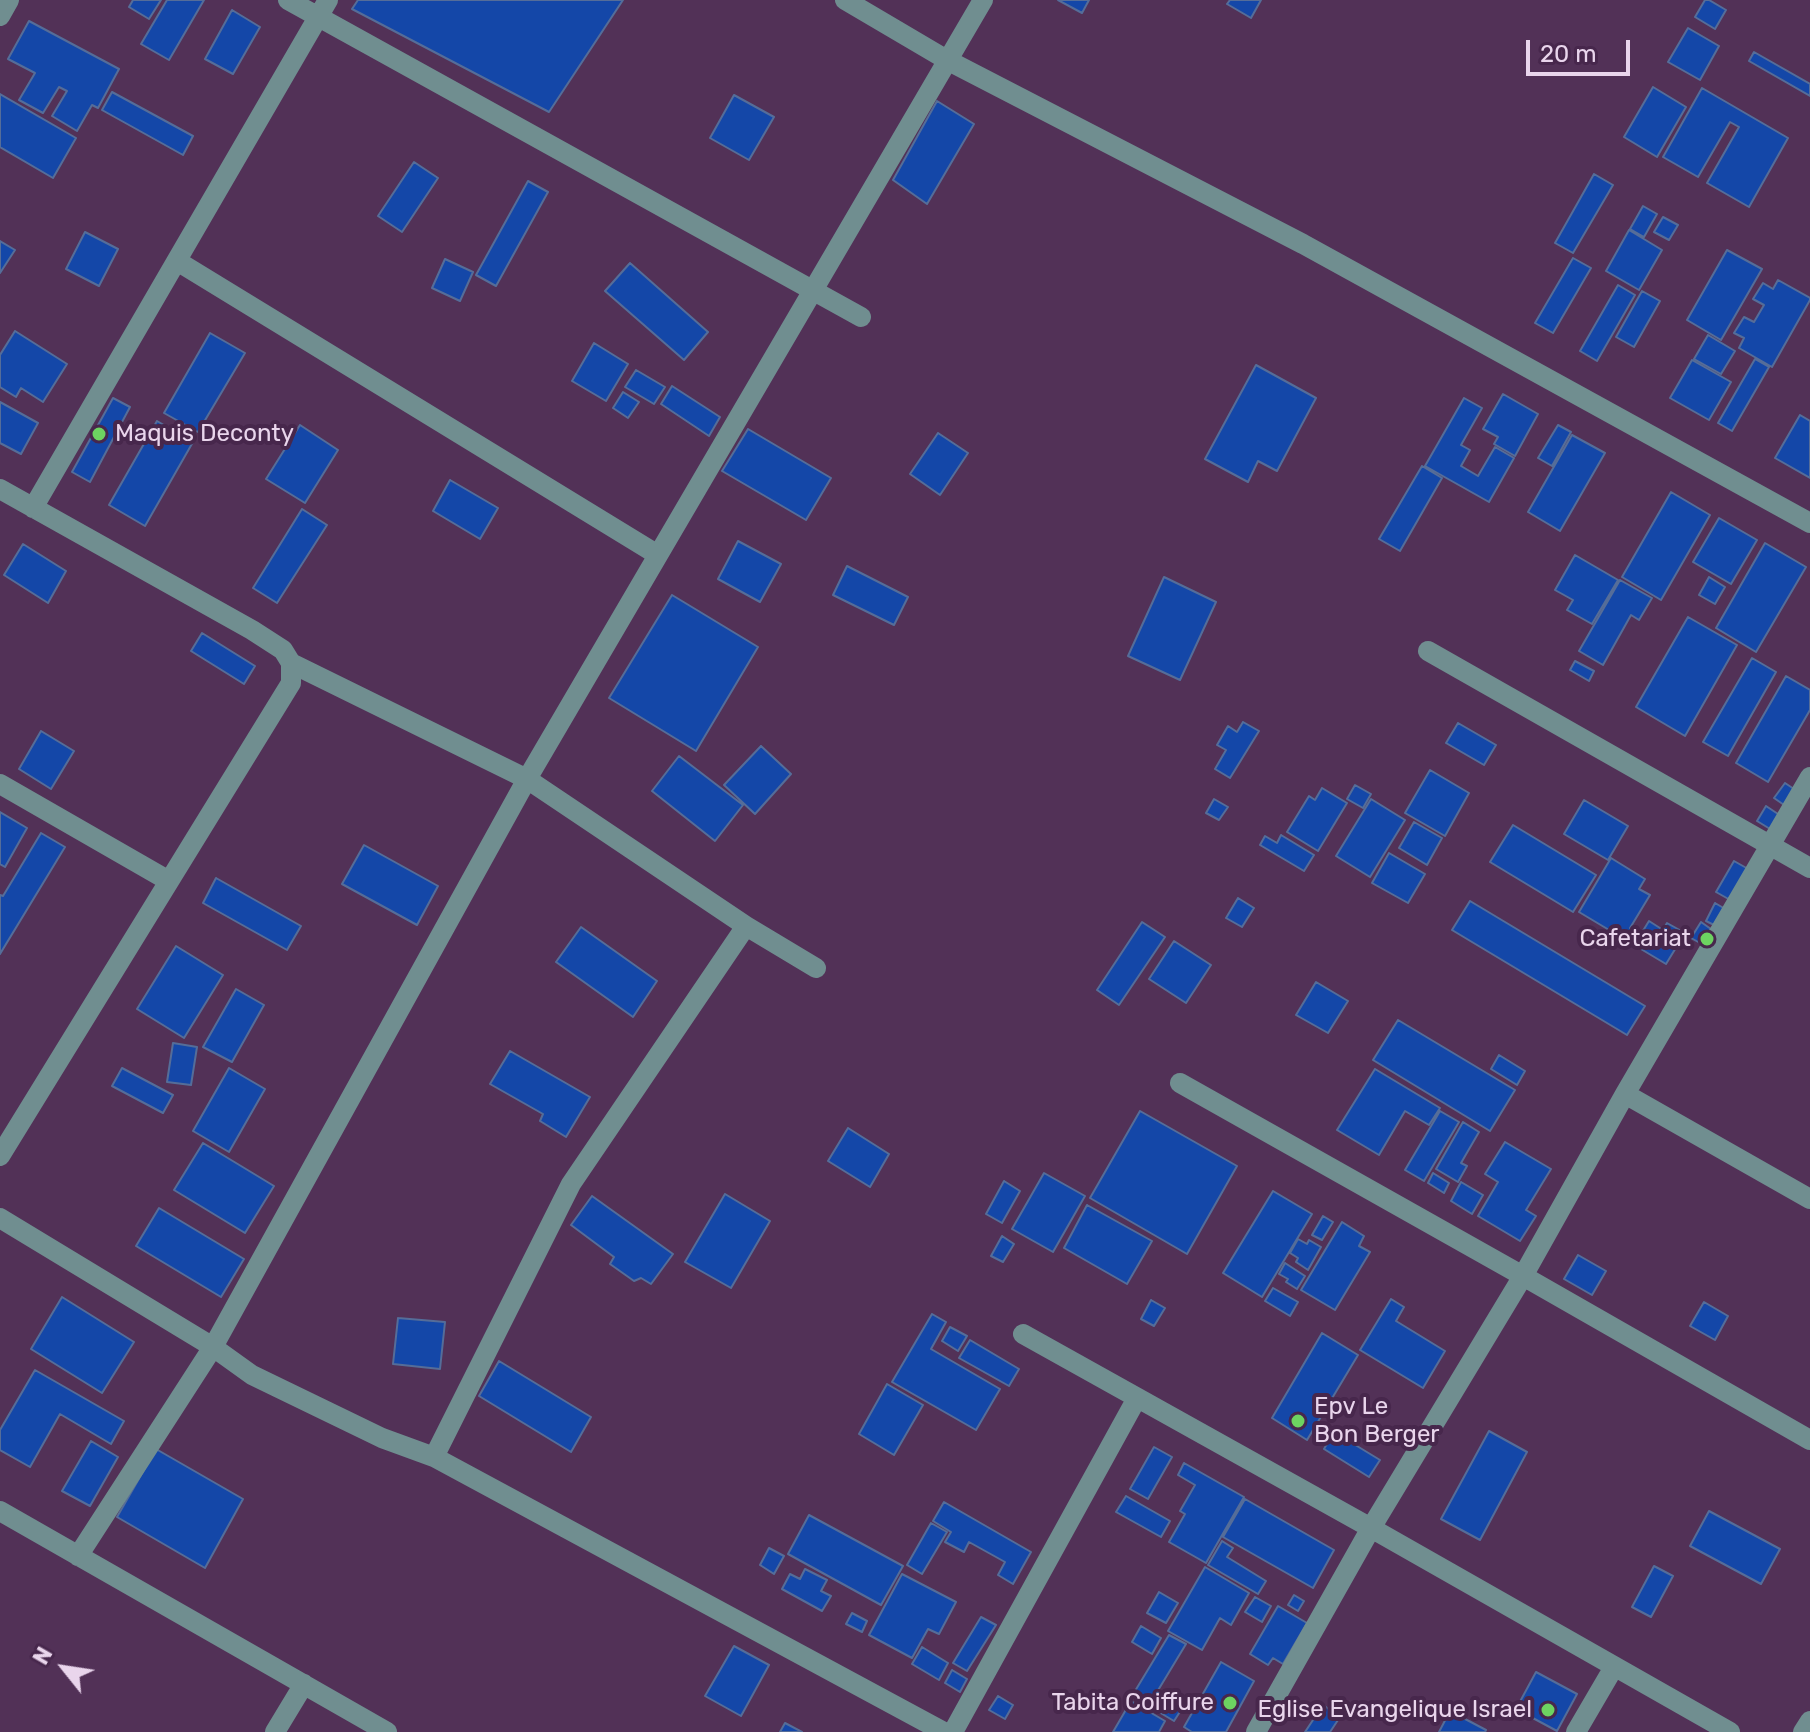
<!DOCTYPE html>
<style>
body{margin:0}
#map{position:relative;width:1810px;height:1732px;overflow:hidden;background:#523157;font-family:Rubik,sans-serif}
canvas{display:block}
.north{position:absolute;left:24px;top:1628px;width:80px;height:80px;-webkit-text-stroke:6px #47274c;paint-order:stroke;rotate:300deg;font-size:22px;font-weight:700;line-height:32px;text-align:center;color:#e9d5ec}
.north::after{content:'';display:block;margin:auto;width:28px;height:36px;background:#e9d5ec;clip-path:polygon(50% 0,100% 100%,50% 72%,0 100%)}
.scale{position:absolute;left:1526px;top:40px;width:104px;height:36px;box-sizing:border-box;border:4px solid #e9d5ec;border-top:0;padding-left:10px;font-size:24px;line-height:28px;white-space:nowrap;color:#e9d5ec;-webkit-text-stroke:6px #47274c;paint-order:stroke}
</style>
<div id="map">
<canvas width="1810" height="1732"></canvas>
<div class="north">N</div>
<div class="scale">20 m</div>
</div>
<script>
const c = document.querySelector('canvas').getContext('2d');
c.lineJoin = 'round';
function fillPath(path, color) {
  c.fillStyle = color;
  c.fill(path, 'evenodd');
}
function shape(rows) {
  const path = new Path2D();
  for (const r of rows) {
    path.moveTo(r[0], r[1]);
    for (let i = 2; i < r.length; i += 2) path.lineTo(r[i], r[i + 1]);
  }
  return path;
}
function stroke(path, color, width, dash) {
  c.strokeStyle = color;
  c.lineWidth = width;
  c.lineCap = dash ? 'butt' : 'round';
  c.setLineDash(dash || []);
  c.stroke(path);
}
function label(font, color, halo, rows, align = 'center') {
  c.font = font + ' Rubik,sans-serif';
  c.lineWidth = 8;
  c.setLineDash([]);
  c.textBaseline = 'middle';
  c.strokeStyle = halo;
  c.fillStyle = color;
  for (const [text, x, y, turn = 0] of rows) {
    c.save();
    c.translate(x, y);
    c.rotate((+turn || 0) * Math.PI / 180);
    c.textAlign = isNaN(turn) ? turn : align;
    if (halo) c.strokeText(text, 0, 0);
    c.fillText(text, 0, 0);
    c.restore();
  }
}
const building = shape([
 [133,0,161,0,149,19,129,7,133,0],
 [167,0,204,0,169,60,141,44,167,0],
 [358,0,623,0,549,112,352,9,358,0],
 [1058,0,1089,0,1082,13,1058,0],
 [1230,0,1261,0,1251,18,1227,4,1230,0],
 [1705,0,1709,0,1726,10,1715,29,1695,17,1705,0],
 [232,10,260,27,233,74,205,59,232,10],
 [29,21,119,69,98,108,92,105,77,131,52,116,67,91,59,87,43,113,19,100,35,73,8,59,29,21],
 [1688,28,1719,46,1700,80,1668,62,1688,28],
 [1754,52,1810,84,1810,96,1749,61,1754,52],
 [1653,87,1686,107,1657,157,1624,137,1653,87],
 [1702,88,1788,138,1749,207,1707,183,1739,127,1730,122,1698,177,1663,157,1702,88],
 [112,92,193,136,183,155,102,110,112,92],
 [0,94,76,138,53,178,0,147,0,94],
 [734,95,774,117,749,160,710,138,734,95],
 [937,101,974,124,927,204,893,180,937,101],
 [414,162,438,178,402,232,378,216,414,162],
 [1594,174,1613,185,1573,253,1555,243,1594,174],
 [528,181,548,192,496,286,476,275,528,181],
 [1643,206,1657,214,1644,237,1630,229,1643,206],
 [1663,217,1678,225,1669,240,1654,232,1663,217],
 [1629,230,1662,250,1639,290,1606,271,1629,230],
 [85,232,118,249,99,286,66,269,85,232],
 [0,241,15,250,0,273,0,241],
 [1727,250,1762,269,1721,340,1687,320,1727,250],
 [1573,258,1591,268,1553,333,1535,323,1573,258],
 [445,259,473,272,460,301,432,288,445,259],
 [630,263,708,332,684,360,605,291,630,263],
 [1778,280,1810,298,1810,300,1772,367,1739,348,1744,338,1734,333,1744,317,1754,322,1764,305,1753,299,1763,283,1773,289,1778,280],
 [1618,285,1635,295,1597,361,1580,351,1618,285],
 [1642,291,1660,301,1634,347,1616,337,1642,291],
 [15,331,67,364,43,402,21,388,16,397,0,387,0,355,15,331],
 [210,333,245,353,198,432,164,413,210,333],
 [1708,335,1735,351,1721,374,1694,359,1708,335],
 [594,343,628,364,606,401,572,381,594,343],
 [1755,359,1769,367,1732,431,1718,423,1755,359],
 [1692,360,1731,382,1709,420,1670,398,1692,360],
 [1256,365,1316,398,1277,471,1258,461,1248,482,1205,459,1256,365],
 [636,370,665,387,654,404,625,387,636,370],
 [672,386,720,417,709,436,661,404,672,386],
 [623,392,639,402,628,418,613,408,623,392],
 [1503,394,1538,414,1515,456,1494,444,1498,437,1483,429,1503,394],
 [113,398,130,407,90,482,72,472,113,398],
 [1464,398,1482,408,1461,445,1470,450,1461,466,1478,476,1495,447,1514,458,1489,502,1425,466,1464,398],
 [0,402,38,423,21,454,0,443,0,402],
 [1800,415,1810,421,1810,478,1775,458,1800,415],
 [157,421,193,442,145,526,109,505,157,421],
 [300,425,338,450,305,503,266,479,300,425],
 [1558,425,1571,432,1552,466,1538,458,1558,425],
 [748,429,831,478,806,520,722,471,748,429],
 [938,433,968,453,940,495,910,474,938,433],
 [1572,435,1605,453,1560,531,1528,512,1572,435],
 [1422,466,1442,478,1400,551,1379,539,1422,466],
 [450,480,498,508,480,539,433,511,450,480],
 [1671,492,1710,515,1661,600,1622,577,1671,492],
 [302,509,327,525,277,603,253,588,302,509],
 [1719,518,1757,540,1731,584,1693,562,1719,518],
 [738,541,781,564,760,602,718,579,738,541],
 [1765,543,1806,567,1756,652,1716,628,1765,543],
 [23,544,66,571,48,603,4,575,23,544],
 [1575,555,1618,580,1592,624,1567,610,1573,600,1555,590,1575,555],
 [847,566,908,597,894,625,833,595,847,566],
 [1164,577,1216,602,1180,680,1128,656,1164,577],
 [1709,577,1725,587,1715,604,1699,595,1709,577],
 [1620,580,1652,598,1639,620,1631,615,1603,665,1579,651,1620,580],
 [672,595,758,647,696,751,609,698,672,595],
 [1688,617,1737,645,1685,736,1636,707,1688,617],
 [202,633,255,666,244,684,191,651,202,633],
 [1752,658,1776,672,1728,756,1703,742,1752,658],
 [1575,661,1594,671,1589,681,1570,670,1575,661],
 [1786,676,1810,690,1810,710,1768,782,1736,763,1786,676],
 [1243,722,1259,731,1230,778,1215,769,1226,750,1217,745,1228,726,1237,732,1243,722],
 [1458,723,1496,745,1484,765,1446,743,1458,723],
 [41,731,74,751,51,789,19,769,41,731],
 [761,746,791,774,755,814,724,785,761,746],
 [679,756,743,805,715,841,652,791,679,756],
 [1430,770,1469,793,1445,836,1405,813,1430,770],
 [1785,783,1797,791,1787,807,1774,798,1785,783],
 [1355,785,1371,794,1363,808,1347,799,1355,785],
 [1322,788,1347,803,1318,851,1287,832,1309,796,1315,800,1322,788],
 [1214,799,1228,807,1219,820,1206,813,1214,799],
 [1371,799,1405,820,1370,877,1336,856,1371,799],
 [1584,800,1628,826,1608,860,1564,834,1584,800],
 [1766,806,1784,818,1775,832,1757,821,1766,806],
 [0,812,27,828,5,867,0,864,0,812],
 [1414,822,1442,838,1427,865,1399,848,1414,822],
 [1513,825,1596,875,1573,912,1490,862,1513,825],
 [41,833,65,847,0,954,0,895,3,896,41,833],
 [1281,835,1314,855,1304,871,1260,845,1265,836,1277,843,1281,835],
 [364,845,438,886,417,925,342,884,364,845],
 [1389,853,1425,874,1408,903,1372,883,1389,853],
 [1611,858,1645,879,1639,889,1650,895,1630,928,1641,934,1649,921,1663,930,1667,923,1685,933,1666,964,1579,912,1611,858],
 [1734,861,1750,870,1732,901,1716,892,1734,861],
 [216,878,301,926,287,950,203,903,216,878],
 [1238,898,1254,908,1242,927,1226,918,1238,898],
 [1470,901,1645,1006,1627,1035,1452,930,1470,901],
 [1715,903,1727,910,1718,927,1706,921,1715,903],
 [1142,922,1165,937,1119,1005,1097,990,1142,922],
 [1701,922,1718,934,1709,948,1691,938,1701,922],
 [581,927,657,981,633,1017,556,962,581,927],
 [1174,941,1211,965,1186,1003,1149,979,1174,941],
 [176,946,223,975,184,1038,137,1009,176,946],
 [1316,982,1348,1001,1328,1033,1296,1015,1316,982],
 [236,989,264,1005,232,1062,203,1047,236,989],
 [1398,1020,1515,1090,1490,1131,1373,1060,1398,1020],
 [173,1043,197,1047,191,1085,167,1082,173,1043],
 [510,1051,590,1097,566,1137,540,1121,543,1114,490,1084,510,1051],
 [1499,1055,1525,1071,1517,1085,1491,1069,1499,1055],
 [122,1068,173,1095,163,1113,112,1086,122,1068],
 [229,1068,265,1089,229,1152,193,1131,229,1068],
 [1375,1069,1440,1108,1429,1125,1405,1111,1379,1155,1337,1130,1375,1069],
 [1140,1111,1237,1166,1187,1254,1090,1198,1140,1111],
 [1440,1111,1459,1122,1424,1181,1405,1170,1440,1111],
 [1463,1122,1479,1132,1461,1163,1467,1166,1458,1182,1436,1169,1463,1122],
 [848,1128,889,1154,870,1187,828,1161,848,1128],
 [1505,1142,1551,1169,1526,1210,1536,1216,1520,1241,1478,1216,1498,1182,1485,1174,1505,1142],
 [203,1143,274,1186,245,1233,174,1190,203,1143],
 [1044,1173,1085,1196,1053,1252,1012,1229,1044,1173],
 [1433,1173,1449,1183,1444,1193,1428,1183,1433,1173],
 [1004,1181,1020,1191,1002,1223,986,1214,1004,1181],
 [1461,1182,1483,1195,1472,1214,1451,1201,1461,1182],
 [1273,1191,1312,1214,1262,1297,1223,1273,1273,1191],
 [725,1194,770,1221,731,1288,685,1262,725,1194],
 [592,1196,673,1254,651,1284,641,1278,634,1281,610,1264,614,1257,571,1225,592,1196],
 [1087,1205,1152,1241,1127,1284,1064,1248,1087,1205],
 [159,1208,244,1259,221,1297,136,1246,159,1208],
 [1323,1216,1333,1222,1322,1240,1312,1235,1323,1216],
 [1342,1222,1364,1236,1359,1246,1370,1252,1335,1310,1301,1290,1342,1222],
 [1002,1236,1014,1244,1003,1262,991,1256,1002,1236],
 [1298,1239,1307,1244,1309,1240,1321,1247,1308,1270,1296,1262,1298,1258,1290,1253,1298,1239],
 [1578,1255,1606,1271,1592,1295,1564,1279,1578,1255],
 [1285,1263,1305,1276,1297,1289,1286,1282,1288,1279,1279,1274,1285,1263],
 [1273,1288,1298,1302,1290,1316,1265,1301,1273,1288],
 [62,1297,134,1342,102,1393,31,1349,62,1297],
 [1391,1299,1404,1307,1396,1321,1445,1351,1423,1388,1360,1350,1391,1299],
 [1151,1300,1165,1308,1154,1326,1141,1319,1151,1300],
 [1704,1302,1728,1316,1715,1340,1690,1326,1704,1302],
 [932,1314,946,1322,931,1349,1000,1389,976,1430,892,1382,932,1314],
 [398,1318,445,1322,440,1369,393,1364,398,1318],
 [950,1327,967,1336,958,1351,942,1341,950,1327],
 [1322,1333,1358,1355,1307,1440,1272,1418,1322,1333],
 [970,1340,1019,1369,1009,1386,959,1358,970,1340],
 [499,1361,591,1417,571,1452,479,1396,499,1361],
 [35,1370,124,1421,111,1444,60,1414,30,1467,0,1450,0,1430,35,1370],
 [887,1384,923,1405,894,1455,859,1434,887,1384],
 [1489,1431,1527,1452,1480,1540,1441,1519,1489,1431],
 [1334,1432,1380,1460,1369,1477,1324,1449,1334,1432],
 [91,1441,118,1457,90,1506,62,1491,91,1441],
 [1154,1447,1172,1457,1148,1499,1130,1489,1154,1447],
 [156,1449,243,1499,205,1568,117,1517,156,1449],
 [1184,1463,1244,1497,1206,1563,1169,1542,1185,1514,1180,1511,1195,1485,1178,1475,1184,1463],
 [1126,1496,1170,1521,1161,1537,1116,1512,1126,1496],
 [1245,1499,1334,1550,1313,1588,1223,1537,1245,1499],
 [944,1502,1031,1552,1013,1584,998,1575,1005,1562,969,1542,964,1552,945,1542,951,1532,933,1521,944,1502],
 [1709,1511,1780,1549,1761,1584,1690,1546,1709,1511],
 [809,1515,903,1566,881,1605,788,1554,809,1515],
 [931,1523,947,1532,922,1574,907,1565,931,1523],
 [1222,1541,1233,1548,1227,1557,1266,1581,1258,1594,1208,1565,1222,1541],
 [769,1548,784,1556,774,1574,760,1565,769,1548],
 [1654,1566,1673,1576,1651,1617,1632,1607,1654,1566],
 [1205,1567,1249,1593,1231,1625,1220,1618,1202,1650,1168,1631,1205,1567],
 [805,1569,827,1580,821,1591,831,1596,822,1611,782,1589,790,1574,800,1579,805,1569],
 [902,1574,956,1602,939,1634,928,1629,912,1658,869,1635,902,1574],
 [1159,1592,1178,1603,1166,1623,1147,1613,1159,1592],
 [1294,1595,1304,1601,1298,1611,1288,1605,1294,1595],
 [1255,1597,1271,1606,1262,1622,1245,1612,1255,1597],
 [1278,1606,1307,1623,1283,1664,1273,1658,1268,1665,1250,1654,1278,1606],
 [852,1613,867,1621,862,1632,846,1624,852,1613],
 [981,1617,996,1625,967,1671,953,1663,981,1617],
 [1141,1626,1161,1638,1152,1654,1132,1642,1141,1626],
 [1169,1635,1186,1644,1157,1692,1183,1707,1174,1721,1132,1696,1169,1635],
 [734,1646,769,1665,741,1716,705,1696,734,1646],
 [922,1647,948,1663,939,1680,912,1664,922,1647],
 [1221,1662,1254,1681,1226,1732,1192,1732,1184,1727,1221,1662],
 [952,1670,967,1679,960,1692,945,1683,952,1670],
 [1536,1672,1577,1694,1557,1731,1516,1709,1536,1672],
 [998,1696,1013,1705,1005,1719,989,1710,998,1696],
 [1131,1701,1165,1721,1159,1732,1113,1732,1131,1701],
 [1323,1705,1340,1717,1330,1732,1305,1732,1323,1705],
 [1450,1711,1486,1730,1485,1732,1439,1732,1450,1711],
 [785,1723,802,1732,780,1732,785,1723]
]);
const minor = shape([
 [288,0,861,317],
 [845,0,947,60,1303,244,1810,523],
 [0,16,9,0],
 [177,261,658,555],
 [0,489,252,630,283,650,291,663,291,683,0,1156],
 [33,508,328,0],
 [1428,651,1810,868],
 [291,663,527,779,746,926,816,968],
 [0,784,169,881],
 [1180,1083,1523,1276,1810,1440],
 [1625,1094,1810,1199],
 [0,1218,213,1347,252,1375,382,1438,434,1457,944,1732],
 [1023,1334,1371,1528,1730,1732],
 [434,1457,571,1184,746,926],
 [0,1511,387,1732],
 [78,1556,213,1347,527,779,983,0],
 [275,1732,304,1684],
 [953,1732,1137,1398],
 [1256,1732,1371,1528,1523,1276,1625,1094,1810,777],
 [1576,1732,1614,1667],
 [1803,1732,1810,1721]
]);
const markers = [
 [99,434,8,"#6dd361"],
 [1707,939,8,"#6dd361"],
 [1298,1421,8,"#6dd361"],
 [1230,1703,8,"#6dd361"],
 [1548,1710,8,"#6dd361"]
];
const poiNames = [
 ["Maquis Deconty",115,434,"left"],
 ["Cafetariat",1691,939],
 ["Epv Le",1314,1407,"left"],
 ["Bon Berger",1314,1435,"left"],
 ["Tabita Coiffure",1214,1703],
 ["Eglise Evangelique Israel",1532,1710]
];
fillPath(building, '#1447a8');
stroke(building, '#556d99', 2);
stroke(minor, '#708e90', 20);
for (const [x, y, r, color] of markers) {
  const dot = new Path2D();
  dot.arc(x, y, r, 0, 2 * Math.PI);
  c.fillStyle = color;
  c.fill(dot);
  stroke(dot, '#47274c', 3);
}
label('24px', '#e9d5ec', '#47274c', poiNames, 'right');
</script>
